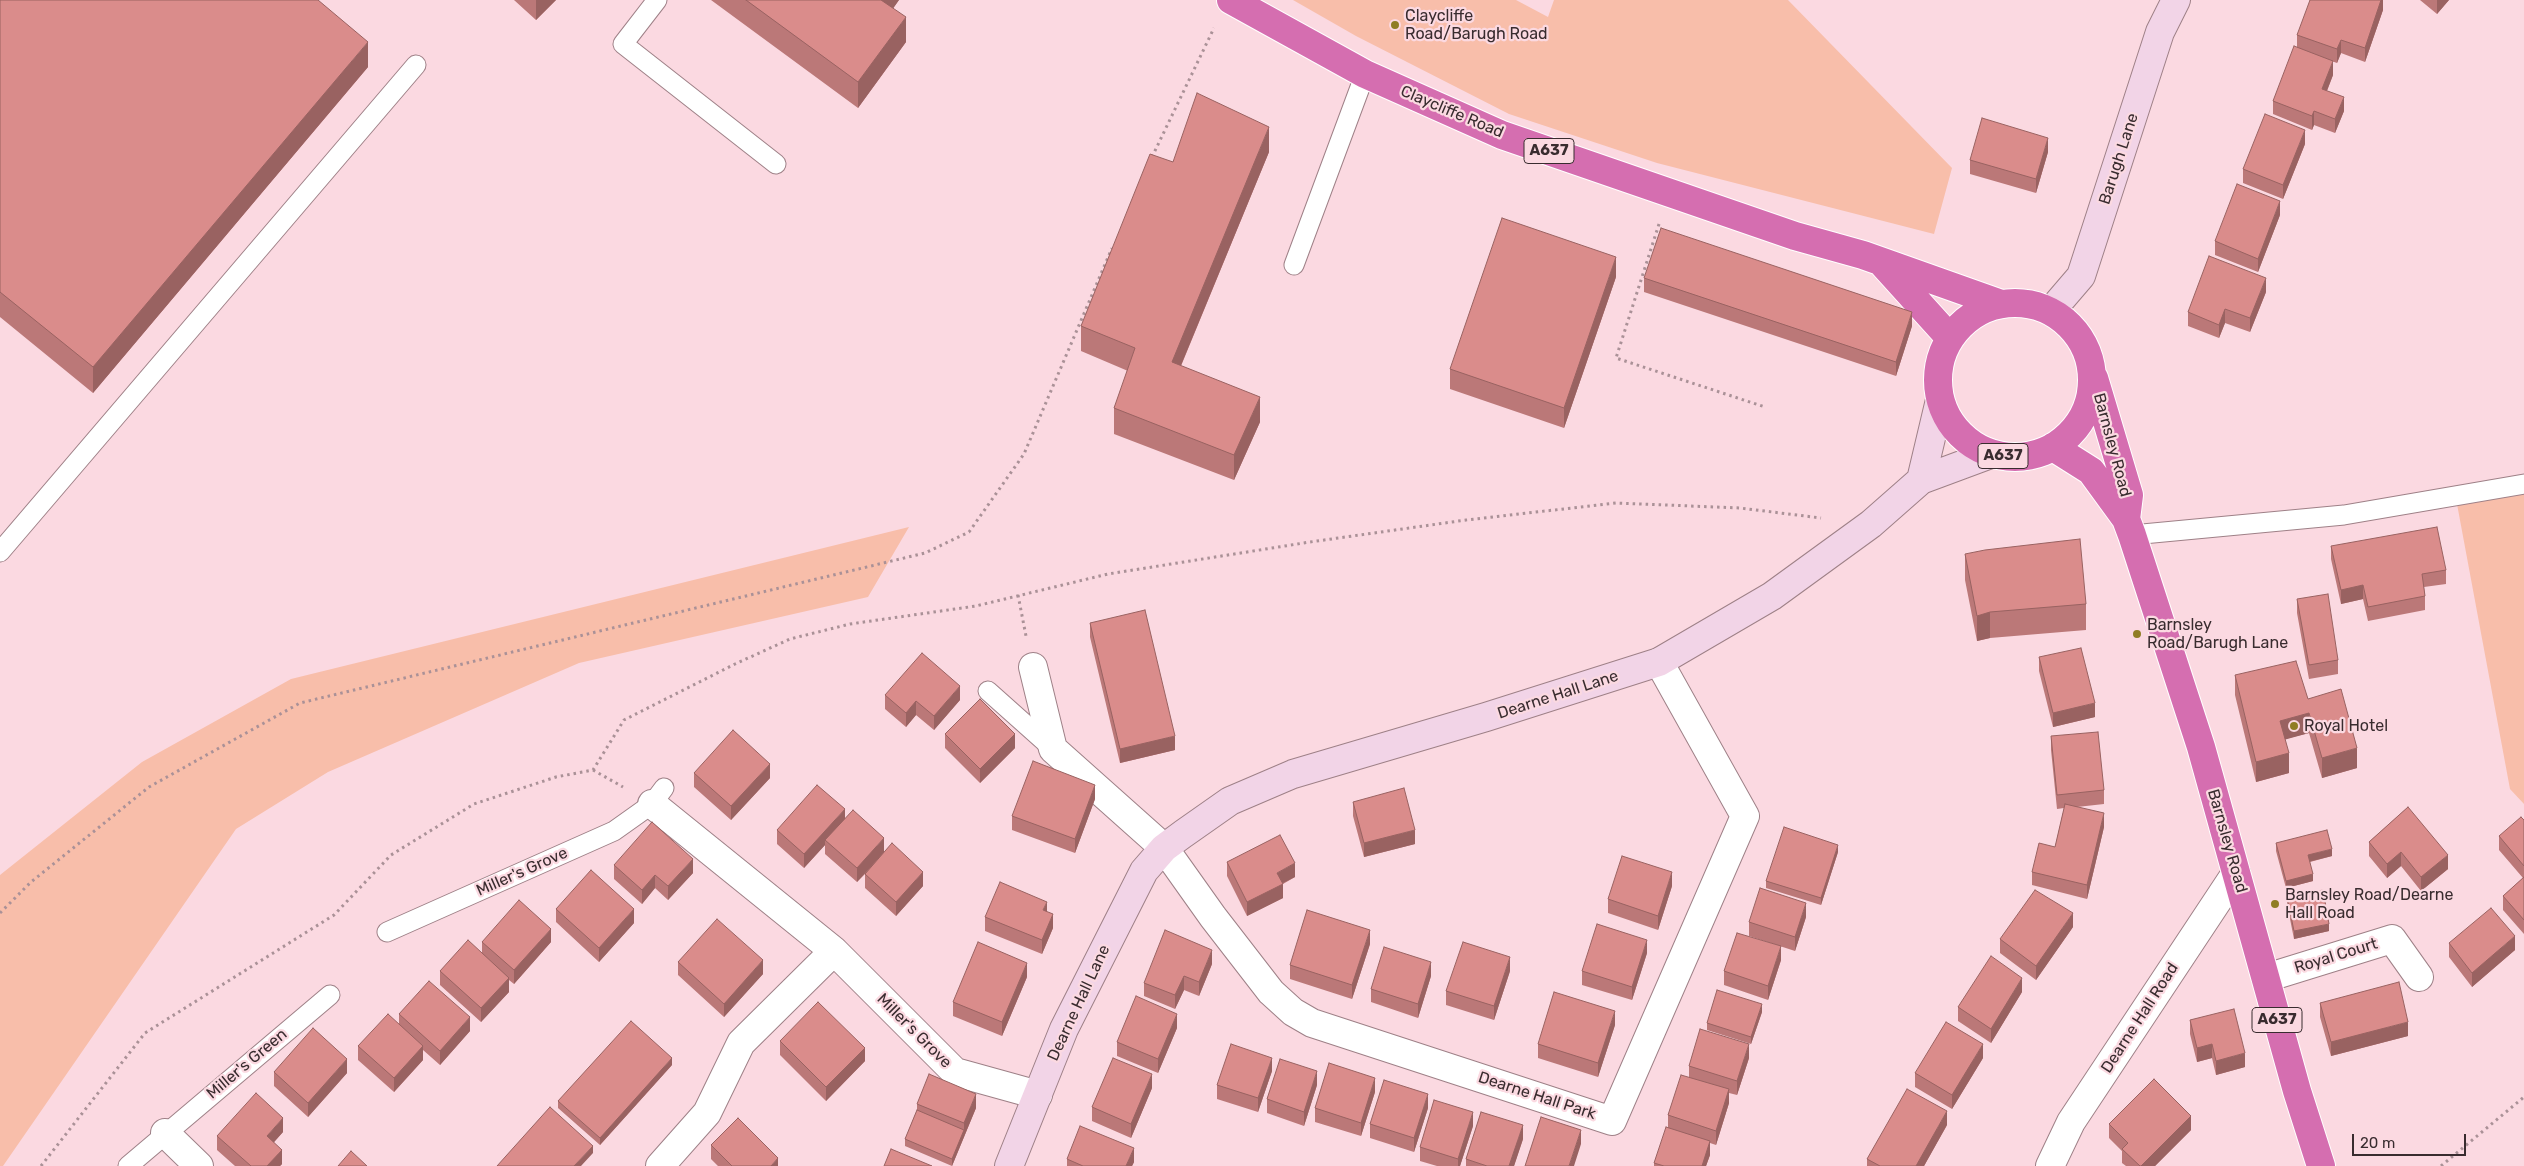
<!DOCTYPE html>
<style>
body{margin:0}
#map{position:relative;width:2524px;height:1166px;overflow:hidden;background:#fbd9e1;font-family:Rubik,sans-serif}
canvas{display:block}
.scale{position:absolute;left:2352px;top:1134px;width:114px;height:22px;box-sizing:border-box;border:2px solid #392c2f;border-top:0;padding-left:6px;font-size:15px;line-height:18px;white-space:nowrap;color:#392c2f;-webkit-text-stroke:4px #fbd9e1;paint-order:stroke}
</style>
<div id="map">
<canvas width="2524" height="1166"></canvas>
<div class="scale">20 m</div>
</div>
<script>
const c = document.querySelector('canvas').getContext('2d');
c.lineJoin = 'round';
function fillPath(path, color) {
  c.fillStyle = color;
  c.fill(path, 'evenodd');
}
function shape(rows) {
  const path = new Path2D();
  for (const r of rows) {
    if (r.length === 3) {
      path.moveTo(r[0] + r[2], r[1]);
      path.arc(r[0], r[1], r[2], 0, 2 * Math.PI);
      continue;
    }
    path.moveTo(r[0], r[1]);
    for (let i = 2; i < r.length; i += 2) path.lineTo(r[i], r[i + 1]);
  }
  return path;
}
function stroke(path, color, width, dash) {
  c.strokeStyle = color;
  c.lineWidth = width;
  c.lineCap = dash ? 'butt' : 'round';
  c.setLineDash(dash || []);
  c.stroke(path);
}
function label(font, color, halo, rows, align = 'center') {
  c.font = font + ' Rubik,sans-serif';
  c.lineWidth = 4.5;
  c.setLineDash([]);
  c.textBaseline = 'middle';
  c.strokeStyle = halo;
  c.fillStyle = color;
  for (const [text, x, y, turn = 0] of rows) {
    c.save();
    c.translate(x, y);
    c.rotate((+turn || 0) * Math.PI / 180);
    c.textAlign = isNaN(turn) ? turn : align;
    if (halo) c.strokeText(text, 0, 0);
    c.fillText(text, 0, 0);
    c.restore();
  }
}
const green = shape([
 [1293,0,1516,0,1548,17,1554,0,1788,0,1952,168,1934,234,1657,163,1509,114,1356,36],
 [2524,493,2524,804,2510,789,2457,504],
 [909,527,868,597,579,663,328,772,236,829,3,1166,0,1166,0,875,142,762,291,679]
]);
const path = shape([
 [1152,157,1214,28],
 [1659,224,1616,358,1765,407],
 [1018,595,1026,636],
 [593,770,623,787],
 [0,913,31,882,149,787,300,703,925,553,969,532,1024,454,1112,248],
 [41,1166,145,1033,334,915,391,855,474,804,556,777,593,770,624,720,735,664,790,639,850,624,976,606,1108,574,1310,542,1466,520,1616,503,1740,508,1821,518],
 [2441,1166,2524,1097]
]);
const lane = shape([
 [657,0,623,44,776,164],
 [1294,265,1365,74],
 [2132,535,2344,515,2524,484],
 [0,552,416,65],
 [988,691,1053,749],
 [387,932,614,831,652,804,664,788],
 [128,1166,330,995]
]);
const street = shape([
 [1033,667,1053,749,1164,848,1213,917,1271,992,1293,1012,1312,1023,1612,1121,1745,816,1659,662],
 [652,804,834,951],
 [2266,978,2392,939,2419,977],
 [165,1133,199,1166],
 [660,1166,707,1113,741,1043,834,951,955,1072,1038,1095],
 [2050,1166,2071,1122,2236,873]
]);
const secondary = shape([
 [2051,311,2081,276,2160,32,2176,0],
 [1921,480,1940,400],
 [1009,1166,1064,1029,1144,871,1164,848,1183,834,1230,801,1293,774,1486,717,1659,662,1772,596,1871,524,1921,480,1991,454]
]);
const highway = shape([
 [1231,0,1365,74,1502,135,1795,236,1863,255,2001,304],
 [1884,265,1950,338],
 [2015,380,77],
 [2094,378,2129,495,2126,519],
 [2053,447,2091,471,2126,519,2132,535,2201,747,2297,1091,2321,1166]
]);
const wall = shape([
 [0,0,368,67,93,393,0,317],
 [514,0,556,0,536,20],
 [711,0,899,0,893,8,906,42,858,108],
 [2383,0,2383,10,2365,62,2341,53,2337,63,2323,58,2333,75,2327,91,2344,111,2335,133,2314,125,2312,130,2273,114,2273,101,2297,48,2297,35],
 [2420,0,2449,0,2437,14],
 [2305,144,2283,199,2243,183,2243,169],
 [1269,152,1181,366,1260,422,1234,480,1114,434,1114,408,1128,371,1081,351,1081,326,1173,162],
 [2048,152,2036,193,1970,174,1970,160],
 [2280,215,2258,272,2215,255,2215,241],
 [1616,277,1564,428,1450,389,1450,369],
 [1644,278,1912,326,1896,376,1644,292],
 [2266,292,2250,332,2225,323,2219,338,2188,326,2188,312],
 [2331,546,2446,570,2446,584,2424,587,2425,596,2425,610,2368,621,2363,599,2341,604,2331,559],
 [1965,554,2086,604,2086,630,1990,638,1977,641,1965,580],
 [2297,599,2338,660,2338,674,2309,679,2297,613],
 [1090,623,1175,750,1120,763,1090,637],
 [2039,657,2095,717,2053,727,2039,671],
 [2235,675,2308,699,2357,768,2322,778,2309,733,2285,739,2289,773,2256,782,2235,695],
 [885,695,960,700,934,730,916,715,906,727,885,709],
 [945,734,1015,748,980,783,945,748],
 [2051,736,2104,790,2104,804,2077,807,2104,827,2087,899,2032,885,2032,872,2055,847,2064,808,2057,809,2051,750],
 [694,773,770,778,731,820,694,787],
 [1095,799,1075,853,1012,830,1012,816],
 [1353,802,1415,844,1364,857,1353,816],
 [2408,807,2448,869,2421,891,2401,866,2387,878,2369,856,2369,842],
 [845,818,923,886,896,916,865,888,865,874,857,882,825,854,825,845,804,868,777,844,777,830],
 [2524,820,2524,934,2503,910,2503,896,2523,878,2499,850,2499,836],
 [2276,843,2332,856,2310,862,2313,881,2286,888,2276,851],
 [1838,852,1821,905,1766,888,1766,881],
 [1227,862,1295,877,1283,884,1283,898,1247,916,1227,876],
 [614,865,693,873,668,900,655,888,642,904,614,879],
 [1672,886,1658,930,1608,913,1608,899],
 [2287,897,2329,931,2294,939,2287,904],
 [556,909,634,923,599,962,556,922],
 [1047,912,1053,928,1042,954,985,931,985,917],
 [1806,917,1795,951,1749,936,1749,922],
 [2073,927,2036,980,2000,953,2000,939],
 [482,942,551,942,514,984,509,980,509,992,481,1022,440,985,440,971,482,953],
 [2449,943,2515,950,2472,987,2449,957],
 [1370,944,1352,999,1290,979,1290,965],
 [1647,953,1632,1000,1582,985,1582,971],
 [1781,960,1768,1000,1724,985,1724,971],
 [678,962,763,974,724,1017,678,975],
 [1212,964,1199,996,1184,990,1175,1009,1144,996,1144,983],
 [1510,971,1494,1020,1446,1005,1446,991],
 [1431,976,1418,1018,1371,1002,1371,989],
 [1027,977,1002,1036,953,1016,953,1002],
 [2022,992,1991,1043,1958,1021,1958,1007],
 [2320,1003,2408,1036,2331,1056,2320,1017],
 [1762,1012,1751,1044,1707,1030,1707,1023],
 [399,1014,470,1031,440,1065,423,1050,423,1060,394,1092,358,1060,358,1046,399,1024],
 [2190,1020,2245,1067,2216,1075,2212,1058,2197,1062,2190,1034],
 [1615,1025,1598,1077,1538,1058,1538,1044],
 [1177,1028,1158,1073,1117,1056,1117,1042],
 [780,1041,865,1061,826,1101,780,1055],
 [1749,1058,1737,1095,1729,1093,1729,1103,1716,1145,1710,1143,1710,1155,1706,1166,1654,1166,1654,1163,1668,1128,1668,1115,1689,1077,1689,1066],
 [1983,1058,1952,1109,1915,1087,1915,1073],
 [672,1065,600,1145,558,1108,558,1101],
 [1272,1071,1258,1112,1217,1099,1217,1085],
 [274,1072,347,1073,308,1117,274,1086],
 [1317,1085,1304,1126,1267,1113,1267,1099],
 [1152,1088,1131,1138,1092,1121,1092,1107],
 [1375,1092,1361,1136,1315,1122,1315,1108],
 [917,1104,976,1108,952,1166,905,1146,905,1139,917,1110],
 [1428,1108,1414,1152,1370,1138,1370,1124],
 [2109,1124,2191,1130,2155,1166,2126,1166,2122,1163,2122,1151,2109,1138],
 [1947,1125,1924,1166,1867,1166,1867,1159],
 [1473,1126,1460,1166,1437,1166,1420,1161,1420,1147],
 [283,1132,274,1142,282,1164,280,1166,235,1166,217,1150,217,1136],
 [1523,1139,1514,1166,1466,1166,1466,1159],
 [711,1145,778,1166,718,1166,711,1159],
 [1067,1159,1134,1162,1132,1166,1067,1166]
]);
const shadedWall = shape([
 [536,0,556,0,536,20],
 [881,0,899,0,881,26],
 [2381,0,2383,0,2383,10,2365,62,2365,48],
 [2437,0,2449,0,2437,14],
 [906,17,906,42,858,108,858,82],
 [2341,40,2341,53,2337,63,2337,49],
 [368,42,368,67,93,393,93,367],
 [2333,61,2333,75,2322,103,2322,89],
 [2344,97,2344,111,2335,133,2335,119],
 [2314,111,2314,125,2312,130,2312,116],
 [1269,127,1269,152,1172,387,1172,362],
 [2305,130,2305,144,2283,199,2283,185],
 [2048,138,2048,152,2036,193,2036,179],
 [2280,201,2280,215,2258,272,2258,259],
 [1616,257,1616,277,1564,428,1564,408],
 [2266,278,2266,292,2250,332,2250,318],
 [2225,309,2225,323,2219,338,2219,325],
 [1912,312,1912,326,1896,376,1896,362],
 [1260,397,1260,422,1234,480,1234,455],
 [2363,585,2363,599,2341,604,2341,590],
 [1990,612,1990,638,1977,641,1977,616],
 [960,686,960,700,934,730,934,716],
 [916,701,916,715,906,727,906,713],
 [2095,703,2095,717,2053,727,2053,713],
 [2309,713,2309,733,2280,741,2280,721],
 [1015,734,1015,748,980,783,980,769],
 [1175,736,1175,750,1120,763,1120,749],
 [2357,748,2357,768,2322,778,2322,758],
 [2289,753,2289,773,2256,782,2256,762],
 [770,764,770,778,731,820,731,806],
 [1095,785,1095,799,1075,853,1075,839],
 [845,809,845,823,825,840,825,845,804,868,804,854],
 [2104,813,2104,827,2087,899,2087,885],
 [1415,830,1415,844,1364,857,1364,843],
 [884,838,884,852,857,882,857,868],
 [1838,845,1838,852,1821,905,1821,898],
 [2332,849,2332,856,2308,862,2308,855],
 [2401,852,2401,866,2387,878,2387,864],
 [2448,855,2448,869,2421,891,2421,877],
 [693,859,693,873,668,900,668,886],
 [1295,863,1295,877,1277,886,1277,873],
 [923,872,923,886,896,916,896,902],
 [1672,872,1672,886,1658,930,1658,916],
 [2313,874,2313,881,2286,888,2286,881],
 [655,875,655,888,642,904,642,890],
 [1283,884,1283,898,1247,916,1247,902],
 [1047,902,1047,916,1043,910],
 [1806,903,1806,917,1795,951,1795,937],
 [634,909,634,923,599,962,599,948],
 [2073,913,2073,927,2036,980,2036,966],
 [1053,914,1053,928,1042,954,1042,940],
 [2329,924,2329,931,2294,939,2294,931],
 [551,929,551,942,514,984,514,970],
 [1370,930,1370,944,1352,999,1352,985],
 [2515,936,2515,950,2472,987,2472,973],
 [1647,940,1647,953,1632,1000,1632,987],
 [1781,946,1781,960,1768,1000,1768,986],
 [1212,950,1212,964,1199,996,1199,982],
 [1510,957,1510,971,1494,1020,1494,1006],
 [763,960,763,974,724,1017,724,1004],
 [1431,962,1431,976,1418,1018,1418,1004],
 [1027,963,1027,977,1002,1036,1002,1022],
 [1184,976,1184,990,1175,1009,1175,995],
 [509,978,509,992,481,1022,481,1008],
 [2022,978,2022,992,1991,1043,1991,1029],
 [1762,1004,1762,1012,1751,1044,1751,1037],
 [1615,1011,1615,1025,1598,1077,1598,1063],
 [1177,1014,1177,1028,1158,1073,1158,1059],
 [470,1017,470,1031,440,1065,440,1051],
 [2408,1022,2408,1036,2331,1056,2331,1042],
 [1749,1044,1749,1058,1737,1095,1737,1081],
 [1983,1044,1983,1058,1952,1109,1952,1095],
 [2212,1044,2212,1058,2197,1062,2197,1048],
 [423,1046,423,1060,394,1092,394,1078],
 [865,1048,865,1061,826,1101,826,1087],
 [2245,1053,2245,1067,2216,1075,2216,1061],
 [672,1058,672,1065,600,1145,600,1138],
 [1272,1058,1272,1071,1258,1112,1258,1098],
 [347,1059,347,1073,308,1117,308,1103],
 [1317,1071,1317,1085,1304,1126,1304,1112],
 [1152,1074,1152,1088,1131,1138,1131,1124],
 [1375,1078,1375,1092,1361,1136,1361,1123],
 [1729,1089,1729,1103,1716,1145,1716,1131],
 [976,1094,976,1108,952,1166,952,1159,964,1130,964,1123],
 [1428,1094,1428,1108,1414,1152,1414,1138],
 [1947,1111,1947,1125,1924,1166,1916,1166],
 [1473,1112,1473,1126,1460,1166,1458,1166,1458,1159],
 [2191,1116,2191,1130,2155,1166,2141,1166],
 [283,1118,283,1132,267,1150,267,1136],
 [1523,1125,1523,1139,1514,1166,1509,1166],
 [1581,1130,1581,1144,1574,1166,1569,1166],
 [1710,1141,1710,1155,1706,1166,1702,1166],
 [593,1146,593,1153,581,1166,574,1166],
 [1134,1148,1134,1162,1132,1166,1126,1166],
 [282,1150,282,1164,280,1166,267,1166],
 [778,1158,778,1166,771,1166]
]);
const building = shape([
 [0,0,318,0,368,42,93,367,0,292,0,0],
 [746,0,881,0,906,17,858,82,746,0],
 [2310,0,2381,0,2365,48,2341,40,2337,49,2297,35,2310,0],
 [2294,46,2333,61,2322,89,2344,97,2335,119,2314,111,2312,116,2273,101,2294,46],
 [1197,93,1269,127,1172,362,1260,397,1234,455,1114,408,1135,348,1081,326,1150,154,1173,162,1197,93],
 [2265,114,2305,130,2283,185,2243,169,2265,114],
 [1982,118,2048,138,2036,179,1970,160,1982,118],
 [2237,184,2280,201,2258,259,2215,241,2237,184],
 [1502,218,1616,257,1564,408,1450,369,1502,218],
 [1661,228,1912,312,1896,362,1644,278,1661,228],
 [2209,256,2266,278,2250,318,2225,309,2219,325,2188,312,2209,256],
 [2437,527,2446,570,2422,574,2425,596,2368,607,2363,585,2341,590,2331,546,2437,527],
 [2080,539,2086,604,1990,612,1977,616,1965,554,1985,550,2080,539],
 [2328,594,2338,660,2309,665,2297,599,2328,594],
 [1145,610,1175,736,1120,749,1090,623,1145,610],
 [2081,648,2095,703,2053,713,2039,657,2081,648],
 [922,653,960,686,934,716,916,701,906,713,885,695,922,653],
 [2296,661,2308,699,2341,689,2357,748,2322,758,2309,713,2280,721,2289,753,2256,762,2235,675,2296,661],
 [980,699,1015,734,980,769,945,734,980,699],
 [733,730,770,764,731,806,694,773,733,730],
 [2098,732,2104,790,2057,795,2051,736,2098,732],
 [1033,761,1095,785,1075,839,1012,816,1033,761],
 [817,785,845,809,804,854,777,830,817,785],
 [1404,788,1415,830,1364,843,1353,802,1404,788],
 [2065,804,2104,813,2087,885,2032,872,2039,843,2055,847,2065,804],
 [2408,807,2448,855,2421,877,2401,852,2387,864,2369,842,2408,807],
 [853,810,884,838,857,868,825,840,853,810],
 [2521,817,2524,820,2524,866,2499,836,2521,817],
 [652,822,693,859,668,886,655,875,642,890,614,865,652,822],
 [1784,827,1838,845,1821,898,1766,881,1784,827],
 [2327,830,2332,849,2308,855,2313,874,2286,881,2276,843,2327,830],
 [1280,835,1295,863,1277,873,1283,884,1247,902,1227,862,1280,835],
 [892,843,923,872,896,902,865,874,892,843],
 [1622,856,1672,872,1658,916,1608,899,1622,856],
 [591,870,634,909,599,948,556,909,591,870],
 [2524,877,2524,920,2503,896,2524,877],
 [1000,882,1047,902,1043,910,1053,914,1042,940,985,917,1000,882],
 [1760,888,1806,903,1795,937,1749,922,1760,888],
 [2035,890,2073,913,2036,966,2000,939,2035,890],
 [2323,890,2329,924,2294,931,2287,897,2323,890],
 [519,900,551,929,514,970,482,942,519,900],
 [2491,908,2515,936,2472,973,2449,943,2491,908],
 [1307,910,1370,930,1352,985,1290,965,1307,910],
 [717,919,763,960,724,1004,678,962,717,919],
 [1597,924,1647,940,1632,987,1582,971,1597,924],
 [1165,930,1212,950,1199,982,1184,976,1175,995,1144,983,1165,930],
 [1737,933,1781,946,1768,986,1724,971,1737,933],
 [468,940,509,978,481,1008,440,971,468,940],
 [978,942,1027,963,1002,1022,953,1002,978,942],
 [1463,942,1510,957,1494,1006,1446,991,1463,942],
 [1384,947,1431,962,1418,1004,1371,989,1384,947],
 [1991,956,2022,978,1991,1029,1958,1007,1991,956],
 [429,981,470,1017,440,1051,399,1014,429,981],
 [2399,982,2408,1022,2331,1042,2320,1003,2399,982],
 [1717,990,1762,1004,1751,1037,1707,1023,1717,990],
 [1554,992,1615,1011,1598,1063,1538,1044,1554,992],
 [1136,996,1177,1014,1158,1059,1117,1042,1136,996],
 [818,1002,865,1048,826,1087,780,1041,818,1002],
 [2234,1009,2245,1053,2216,1061,2212,1044,2197,1048,2190,1020,2234,1009],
 [388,1014,423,1046,394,1078,358,1046,388,1014],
 [631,1021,672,1058,600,1138,558,1101,631,1021],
 [1946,1022,1983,1044,1952,1095,1915,1073,1946,1022],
 [313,1028,347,1059,308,1103,274,1072,313,1028],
 [1700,1029,1749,1044,1737,1081,1689,1066,1700,1029],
 [1231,1044,1272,1058,1258,1098,1217,1085,1231,1044],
 [1113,1058,1152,1074,1131,1124,1092,1107,1113,1058],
 [1280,1059,1317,1071,1304,1112,1267,1099,1280,1059],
 [1329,1063,1375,1078,1361,1123,1315,1108,1329,1063],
 [929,1074,976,1094,964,1123,917,1104,929,1074],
 [1681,1075,1729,1089,1716,1131,1668,1115,1681,1075],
 [2154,1079,2191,1116,2141,1166,2140,1166,2122,1149,2128,1143,2109,1124,2154,1079],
 [1384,1080,1428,1094,1414,1138,1370,1124,1384,1080],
 [1907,1089,1947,1111,1916,1166,1880,1166,1867,1159,1907,1089],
 [256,1093,283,1118,267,1136,282,1150,267,1166,251,1166,217,1136,256,1093],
 [1434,1100,1473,1112,1458,1159,1420,1147,1434,1100],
 [550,1107,593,1146,574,1166,497,1166,550,1107],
 [917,1110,964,1130,952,1159,905,1139,917,1110],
 [1481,1112,1523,1125,1509,1166,1487,1166,1466,1159,1481,1112],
 [1541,1117,1581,1130,1569,1166,1525,1166,1541,1117],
 [738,1118,778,1158,771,1166,732,1166,711,1145,738,1118],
 [1080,1126,1134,1148,1126,1166,1083,1166,1067,1159,1080,1126],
 [1666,1127,1710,1141,1702,1166,1664,1166,1654,1163,1666,1127],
 [891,1149,932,1166,884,1166,891,1149],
 [351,1151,367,1166,338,1166,351,1151]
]);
const markers = [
 [1395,25,5,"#907d24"],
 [2137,634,5,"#907d24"],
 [2294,726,5,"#907d24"],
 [2275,904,5,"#907d24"]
];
const shields = [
 [1549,151,50],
 [2003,456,50],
 [2277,1020,50]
];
const shieldNames = [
 ["A637",1549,151],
 ["A637",2003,456],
 ["A637",2277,1020]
];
const poiNames = [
 ["Claycliffe",1405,16],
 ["Road/Barugh Road",1405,34],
 ["Barnsley",2147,625],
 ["Road/Barugh Lane",2147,643],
 ["Royal Hotel",2304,726],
 ["Barnsley Road/Dearne",2285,895],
 ["Hall Road",2285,913]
];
const streetNames = [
 ["Claycliffe Road",1452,112,23],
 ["Barugh Lane",2119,159,-72],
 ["Barnsley Road",2112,445,75],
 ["Dearne Hall Lane",1558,695,-18],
 ["Barnsley Road",2227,841,74],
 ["Miller's Grove",522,872,-24],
 ["Royal Court",2336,956,-17],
 ["Dearne Hall Lane",1079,1003,-65],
 ["Dearne Hall Road",2140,1018,-57],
 ["Miller's Grove",914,1031,45],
 ["Miller's Green",247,1064,-40],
 ["Dearne Hall Park",1537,1096,18]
];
fillPath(green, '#f8beaa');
stroke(lane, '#9e8087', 21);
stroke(street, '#9e8087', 30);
stroke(secondary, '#9e8087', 30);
stroke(highway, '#fff', 30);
stroke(path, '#aa9197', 3, [2.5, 4]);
stroke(lane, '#fff', 19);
stroke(street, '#fff', 28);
stroke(secondary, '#f2d4e7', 28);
stroke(highway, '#d56eb0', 28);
fillPath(wall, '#bb7878');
fillPath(shadedWall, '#996261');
fillPath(building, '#da8c8b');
stroke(building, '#996261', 1);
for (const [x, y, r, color] of markers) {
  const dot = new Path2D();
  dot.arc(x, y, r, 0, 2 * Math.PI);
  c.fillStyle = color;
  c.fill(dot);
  stroke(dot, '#fbd9e1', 2);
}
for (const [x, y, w] of shields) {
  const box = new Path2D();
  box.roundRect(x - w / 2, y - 12.5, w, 25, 4);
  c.fillStyle = '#fbd9e1';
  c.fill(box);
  stroke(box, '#392c2f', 1);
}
label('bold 15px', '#392c2f', null, shieldNames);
label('16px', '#392c2f', '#fbd9e1', poiNames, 'left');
label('16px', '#392c2f', '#fbd9e1', streetNames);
</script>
